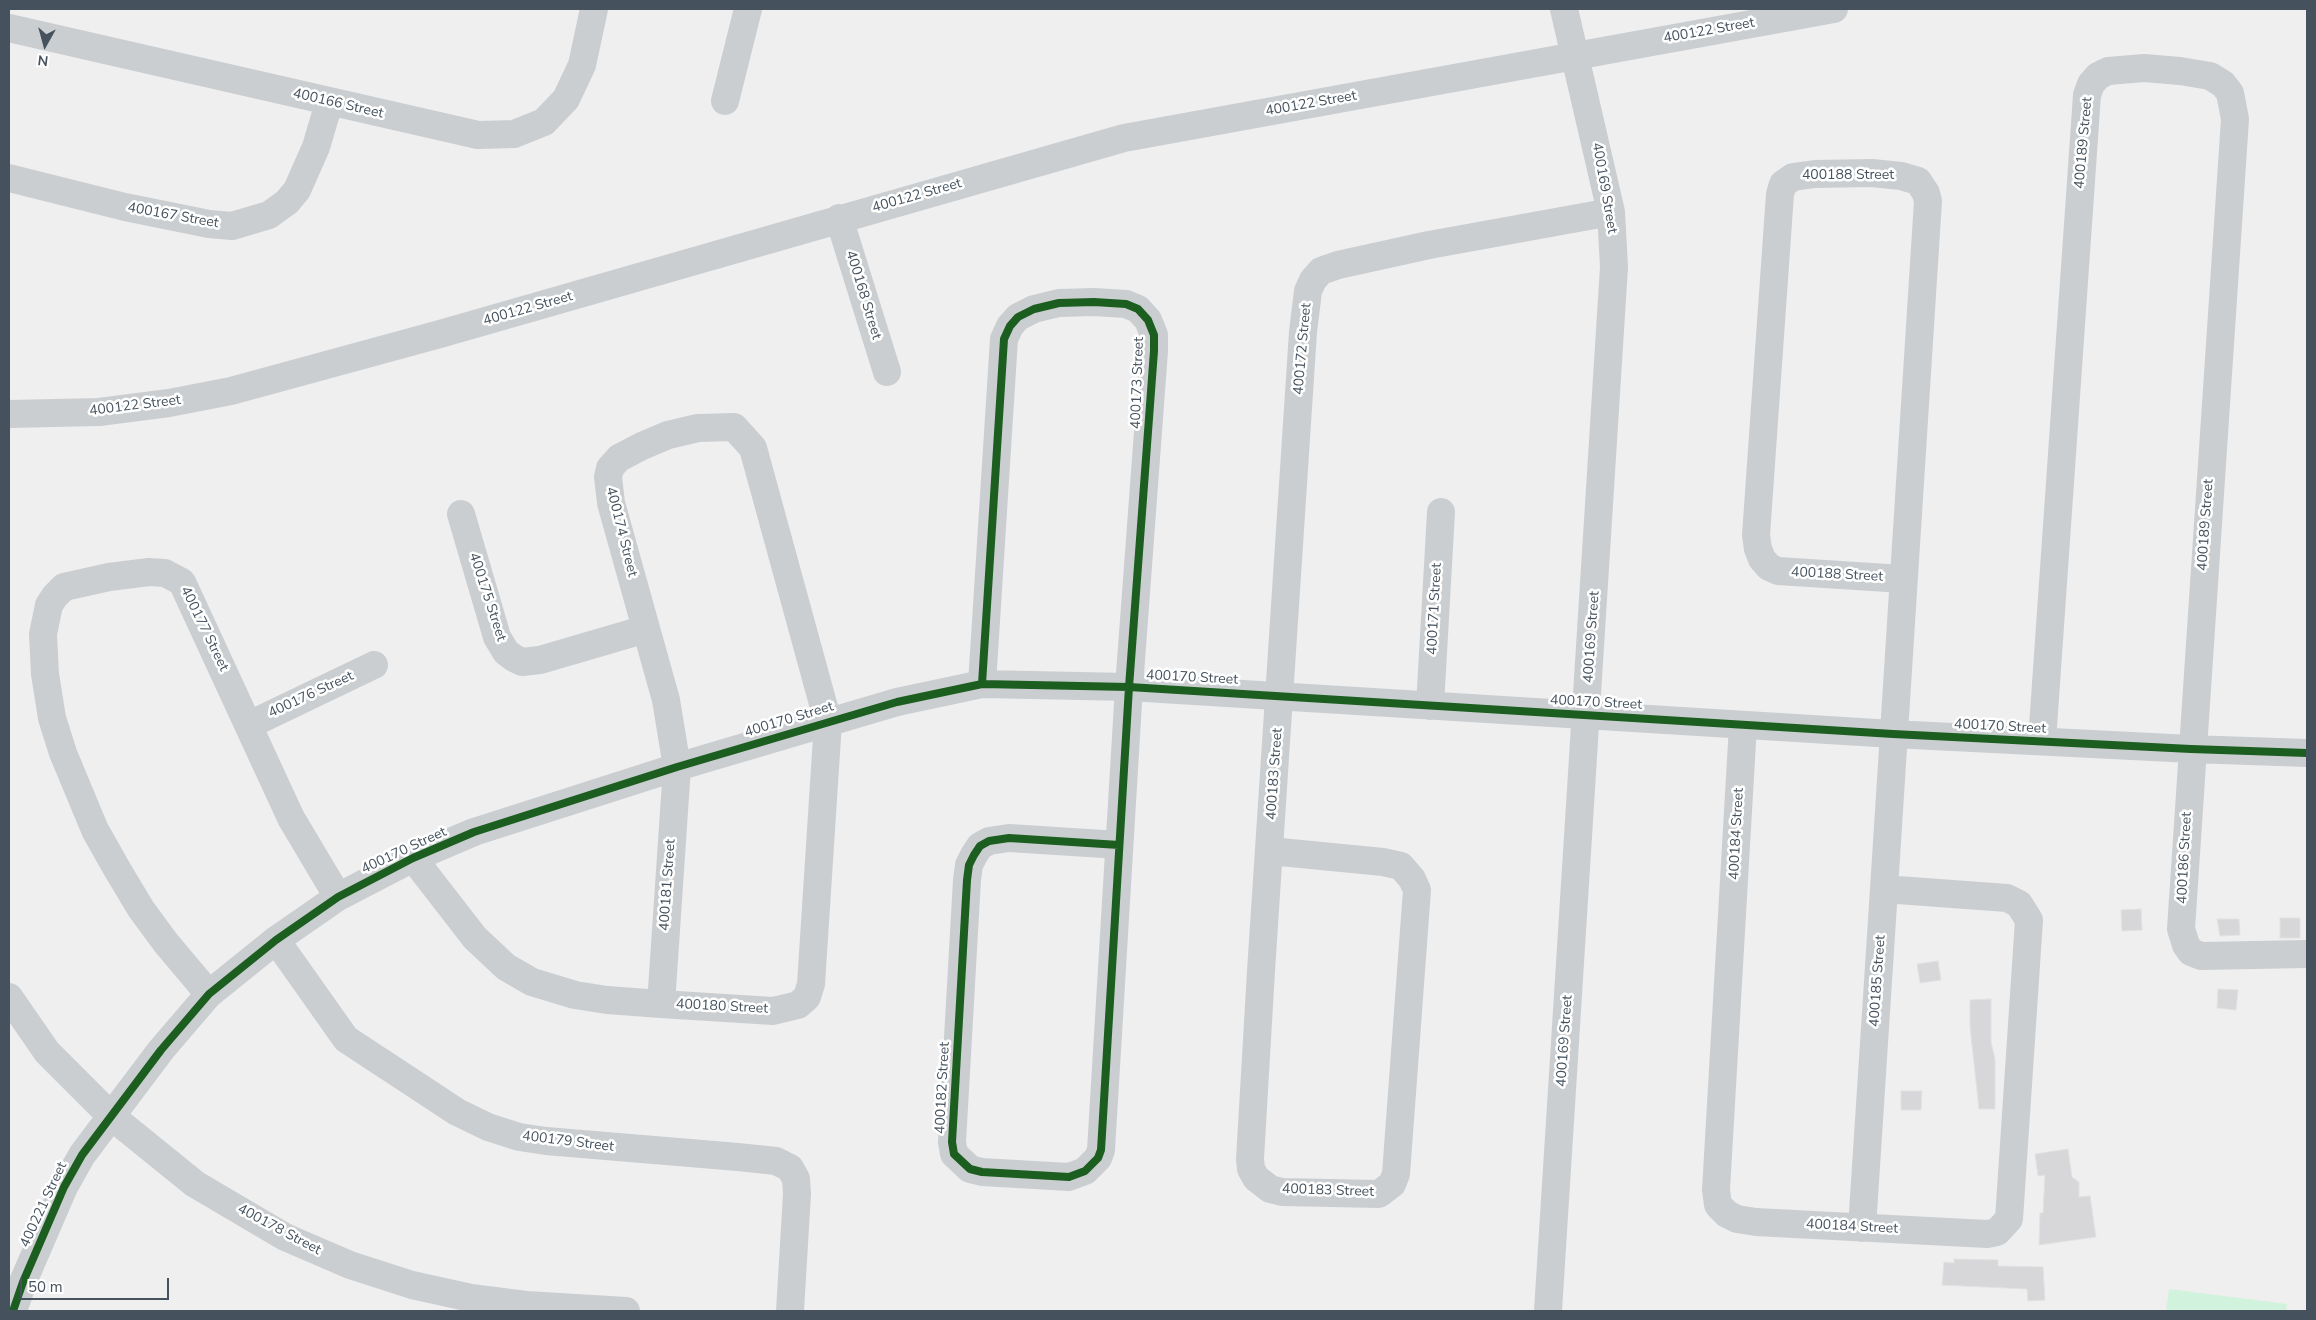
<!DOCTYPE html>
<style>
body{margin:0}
#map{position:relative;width:2316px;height:1320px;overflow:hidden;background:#f0efef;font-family:"Nunito Sans",sans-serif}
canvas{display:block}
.frame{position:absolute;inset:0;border:10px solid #45525e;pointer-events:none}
.north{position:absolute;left:20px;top:20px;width:50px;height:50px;-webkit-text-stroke:4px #fff;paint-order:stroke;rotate:187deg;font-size:14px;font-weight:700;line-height:20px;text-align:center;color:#45525e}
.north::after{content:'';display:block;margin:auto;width:18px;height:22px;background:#45525e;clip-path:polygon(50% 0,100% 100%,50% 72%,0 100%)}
.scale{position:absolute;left:20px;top:1278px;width:149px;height:22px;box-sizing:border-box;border:2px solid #45525e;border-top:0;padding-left:6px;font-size:15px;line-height:18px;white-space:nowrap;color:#45525e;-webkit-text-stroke:4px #fff;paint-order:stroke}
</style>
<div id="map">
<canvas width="2316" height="1320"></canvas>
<div class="frame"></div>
<div class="north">N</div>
<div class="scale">50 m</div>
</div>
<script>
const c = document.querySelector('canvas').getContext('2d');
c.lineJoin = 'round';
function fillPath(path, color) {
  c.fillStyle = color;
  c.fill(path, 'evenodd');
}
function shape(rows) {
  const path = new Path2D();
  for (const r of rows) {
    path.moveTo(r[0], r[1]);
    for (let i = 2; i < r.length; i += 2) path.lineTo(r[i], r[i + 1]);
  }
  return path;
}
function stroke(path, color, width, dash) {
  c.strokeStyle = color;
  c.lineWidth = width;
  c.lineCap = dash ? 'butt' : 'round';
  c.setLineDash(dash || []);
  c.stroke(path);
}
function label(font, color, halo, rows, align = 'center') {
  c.font = font + ' "Nunito Sans",sans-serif';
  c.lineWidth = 5;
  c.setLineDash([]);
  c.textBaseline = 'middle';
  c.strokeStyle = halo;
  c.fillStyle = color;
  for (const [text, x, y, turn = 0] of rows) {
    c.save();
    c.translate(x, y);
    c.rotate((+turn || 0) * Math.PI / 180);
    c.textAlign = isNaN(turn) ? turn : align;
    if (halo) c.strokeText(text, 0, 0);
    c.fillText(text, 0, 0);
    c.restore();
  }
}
const green = shape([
 [2169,1289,2287,1304,2286,1311,2166,1311]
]);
const building = shape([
 [2141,909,2142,930,2122,931,2121,910,2141,909],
 [2280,918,2300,918,2300,938,2280,938,2280,918],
 [2217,919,2239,919,2240,935,2220,936,2217,919],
 [1938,961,1941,980,1920,983,1917,964,1938,961],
 [2218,989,2238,990,2236,1010,2217,1008,2218,989],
 [1991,999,1991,1042,1995,1059,1995,1109,1979,1109,1970,1027,1970,1000,1991,999],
 [1901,1091,1922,1091,1921,1110,1901,1110,1901,1091],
 [2068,1149,2072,1177,2079,1182,2079,1197,2090,1196,2096,1237,2039,1245,2040,1213,2043,1213,2045,1175,2038,1176,2035,1154,2068,1149],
 [1954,1259,1998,1260,1998,1266,2043,1267,2045,1300,2028,1301,2027,1289,1942,1285,1944,1262,1954,1263,1954,1259]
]);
const minor = shape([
 [9,28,478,135,514,134,544,122,566,99,582,65,594,9],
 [725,101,748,9],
 [9,178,125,207,209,224,232,226,269,215,287,202,297,190,316,147,329,103],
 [839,218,887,372],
 [9,414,99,412,169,403,231,391,440,334,1124,138,1834,9],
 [461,514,497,637,506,652,514,658,522,662,540,660,646,629],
 [982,684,1004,339,1010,326,1018,317,1034,309,1059,303,1094,302,1126,304,1138,309,1148,320,1154,335,1154,351,1129,687,1101,1150,1098,1158,1085,1171,1069,1177,982,1172,970,1169,954,1154,952,1142,967,880,969,865,974,855,980,846,989,841,1009,838,1119,845],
 [1430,706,1441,512],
 [249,725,374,665],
 [1743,725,1716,1190,1718,1205,1727,1214,1737,1219,1756,1222,1987,1234,1997,1232,2009,1219,2029,920,2019,904,2007,898,1884,889],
 [2042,741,2087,95,2091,84,2098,76,2108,71,2144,68,2180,71,2210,76,2223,84,2230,93,2235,119,2181,929,2186,945,2191,952,2201,956,2307,954],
 [1270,851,1383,862,1401,866,1412,879,1417,890,1396,1174,1392,1184,1379,1194,1282,1192,1270,1189,1256,1178,1251,1169,1250,1159,1261,971,1303,332,1308,291,1313,280,1321,271,1338,265,1429,245,1611,212],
 [413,858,475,938,506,967,532,982,575,995,607,1000,661,1004,773,1011,798,1005,807,997,811,984,828,722,753,448,734,427,698,428,668,435,642,446,619,458,610,468,608,477,611,503,666,700,677,767,661,1004],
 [276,940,346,1039,457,1112,488,1127,519,1137,546,1141,738,1157,776,1161,790,1168,796,1179,797,1194,790,1311],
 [209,994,166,943,141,909,117,869,95,830,63,753,52,718,45,674,43,634,49,605,55,596,64,587,109,577,149,572,165,573,182,582,291,818,338,897],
 [9,997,47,1052,111,1116,195,1184,285,1237,350,1265,412,1285,471,1298,526,1305,626,1311],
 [1862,1228,1884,889,1928,201,1926,193,1918,181,1901,176,1872,173,1815,174,1793,177,1783,184,1780,194,1756,535,1758,549,1762,559,1769,567,1778,571,1903,579],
 [13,1311,23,1282,64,1187,82,1155,161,1050,209,994,276,940,338,897,413,858,474,832,677,767,897,702,982,684,1129,687,1893,734,2191,749,2307,753],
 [1548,1311,1614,267,1611,212,1564,9]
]);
const cycleway = shape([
 [982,684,1004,339,1010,326,1018,317,1034,309,1059,303,1094,302,1126,304,1138,309,1148,320,1154,335,1154,351,1129,687,1101,1150,1098,1158,1085,1171,1069,1177,982,1172,970,1169,954,1154,952,1142,967,880,969,865,974,855,980,846,989,841,1009,838,1119,845],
 [13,1311,23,1282,64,1187,82,1155,161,1050,209,994,276,940,338,897,413,858,474,832,677,767,897,702,982,684,1129,687,1893,734,2191,749,2307,753]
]);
const streetNames = [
 ["400122 Street",1709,31,-10],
 ["400166 Street",338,104,13],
 ["400122 Street",1311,104,-10],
 ["400189 Street",2084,143,-85],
 ["400188 Street",1848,176],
 ["400169 Street",1604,188,80],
 ["400122 Street",917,196,-16],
 ["400167 Street",173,216,10],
 ["400168 Street",863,295,73],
 ["400122 Street",528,309,-16],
 ["400172 Street",1303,349,-85],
 ["400173 Street",1138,383,-88],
 ["400122 Street",135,406,-7],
 ["400189 Street",2206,525,-86],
 ["400174 Street",621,532,76],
 ["400188 Street",1837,575,3],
 ["400175 Street",487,597,72],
 ["400171 Street",1435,609,-87],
 ["400177 Street",204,629,64],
 ["400169 Street",1592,637,-86],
 ["400170 Street",1192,678,3],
 ["400176 Street",311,695,-25],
 ["400170 Street",1596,703,3],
 ["400170 Street",789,720,-17],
 ["400170 Street",2000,727,3],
 ["400183 Street",1275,774,-86],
 ["400184 Street",1737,834,-87],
 ["400170 Street",404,851,-25],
 ["400186 Street",2185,858,-87],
 ["400181 Street",668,885,-86],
 ["400185 Street",1878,981,-86],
 ["400180 Street",722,1007,3],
 ["400169 Street",1565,1041,-86],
 ["400182 Street",943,1088,-87],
 ["400179 Street",568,1142,7],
 ["400183 Street",1328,1191,2],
 ["400221 Street",44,1205,-65],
 ["400184 Street",1852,1227,3],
 ["400178 Street",279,1230,28]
];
fillPath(green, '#d1f2dd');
fillPath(building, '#d7d7d9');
stroke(building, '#e1e1e2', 1);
stroke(minor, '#cbced0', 28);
stroke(cycleway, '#1b5e20', 8);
label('14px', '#45525e', '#fff', streetNames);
</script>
